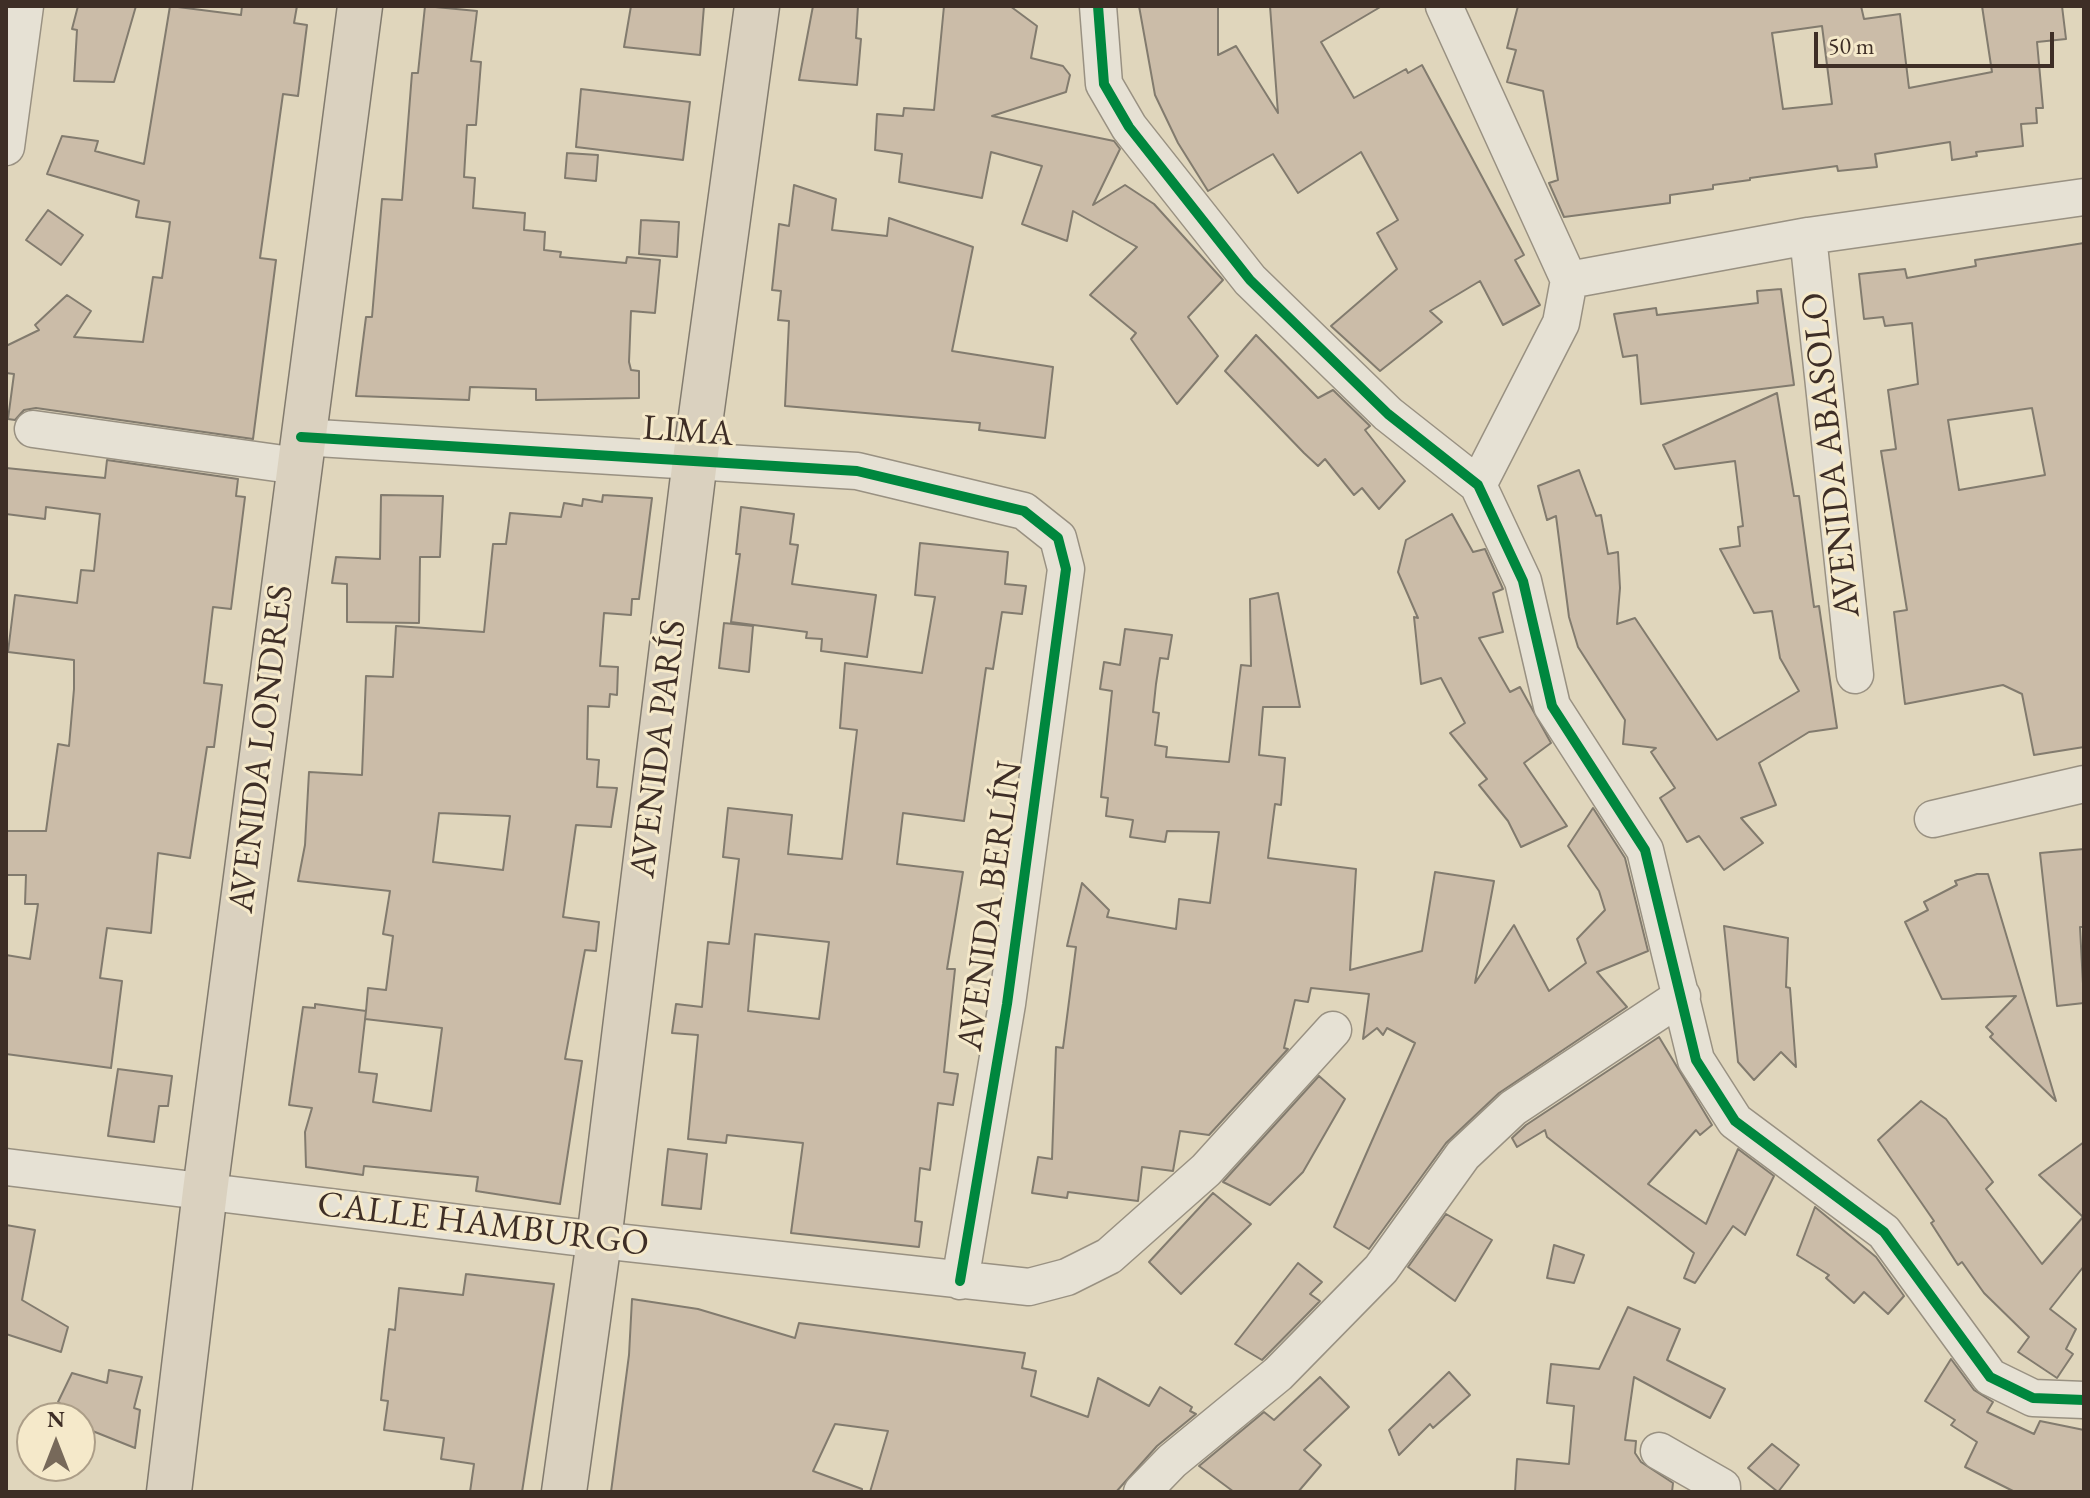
<!DOCTYPE html>
<meta charset="utf-8">
<style>
body{margin:0}
#map{position:relative;width:2090px;height:1498px;overflow:hidden;background:#e0d6bc;font-family:"EB Garamond",serif}
canvas{display:block}
.frame{position:absolute;inset:0;border:8px solid #3e2e26;pointer-events:none}
.north{position:absolute;left:16px;top:1402px;width:80px;height:80px;box-sizing:border-box;background:#f5e9ca;border:2px solid #ac9e88;border-radius:50%;rotate:0deg;font-size:22px;font-weight:700;line-height:32px;text-align:center;color:#3e2e26}
.north::after{content:'';display:block;margin:auto;width:28px;height:36px;background:#77695a;clip-path:polygon(50% 0,100% 100%,50% 72%,0 100%)}
.scale{position:absolute;left:1814px;top:32px;width:240px;height:36px;box-sizing:border-box;border:4px solid #3e2e26;border-top:0;padding-left:10px;font-size:24px;line-height:28px;white-space:nowrap;color:#3e2e26;-webkit-text-stroke:6px #f5e9ca;paint-order:stroke}
</style>
<div id="map">
<canvas width="2090" height="1498"></canvas>
<div class="frame"></div>
<div class="north">N</div>
<div class="scale">50 m</div>
</div>
<script>
const c = document.querySelector('canvas').getContext('2d');
c.lineJoin = 'round';
function fillPath(path, color) {
  c.fillStyle = color;
  c.fill(path, 'evenodd');
}
function shape(rows) {
  const path = new Path2D();
  for (const r of rows) {
    path.moveTo(r[0], r[1]);
    for (let i = 2; i < r.length; i += 2) path.lineTo(r[i], r[i + 1]);
  }
  return path;
}
function stroke(path, color, width, dash) {
  c.strokeStyle = color;
  c.lineWidth = width;
  c.lineCap = dash ? 'butt' : 'round';
  c.setLineDash(dash || []);
  c.stroke(path);
}
function label(font, color, halo, rows, align = 'center') {
  c.font = font + ' "EB Garamond",serif';
  c.lineWidth = 6;
  c.setLineDash([]);
  c.textBaseline = 'middle';
  c.strokeStyle = halo;
  c.fillStyle = color;
  for (const [text, x, y, turn = 0] of rows) {
    c.save();
    c.translate(x, y);
    c.rotate((+turn || 0) * Math.PI / 180);
    c.textAlign = isNaN(turn) ? turn : align;
    if (halo) c.strokeText(text, 0, 0);
    c.fillText(text, 0, 0);
    c.restore();
  }
}
const building = shape([
 [78,6,136,6,114,82,74,81,77,30,72,29,78,6],
 [170,6,241,15,242,6,297,6,294,23,307,25,298,96,283,94,260,258,276,260,253,439,36,408,24,410,15,420,8,419,14,374,6,373,6,346,39,330,35,325,67,295,91,311,74,337,143,342,153,277,162,278,170,222,136,217,139,201,47,174,62,136,98,141,95,151,144,164,170,6],
 [425,6,477,11,471,61,481,62,476,125,467,125,464,177,475,178,473,208,525,213,524,230,545,232,544,250,561,252,560,257,626,263,627,257,660,260,655,313,631,311,629,362,631,370,639,371,639,398,536,400,536,389,470,387,469,400,356,396,366,317,372,317,382,199,402,200,412,73,418,73,425,6],
 [631,6,704,6,700,55,624,47,631,6],
 [813,6,858,6,856,38,861,39,857,85,799,80,813,6],
 [944,6,1010,6,1037,26,1031,58,1063,66,1070,75,1066,92,992,116,1114,141,1120,149,1093,205,1125,185,1154,204,1223,280,1188,317,1218,356,1177,404,1131,339,1136,333,1090,295,1137,247,1073,211,1067,241,1022,224,1042,166,991,152,982,198,899,182,902,154,875,150,877,114,903,116,904,108,934,110,944,6],
 [1139,6,1218,6,1218,55,1236,46,1278,113,1270,6,1382,6,1321,42,1354,98,1406,69,1408,73,1422,65,1524,255,1515,260,1540,305,1503,325,1480,281,1430,311,1442,322,1380,371,1331,326,1397,269,1377,233,1398,220,1361,152,1298,193,1273,154,1208,191,1178,143,1155,95,1139,6],
 [1518,6,1861,6,1864,19,1900,14,1909,88,1992,72,1982,6,2062,6,2066,39,2037,42,2043,108,2036,108,2037,123,2021,124,2023,146,1976,152,1977,156,1952,160,1950,142,1875,154,1877,167,1838,171,1837,166,1750,178,1750,180,1713,185,1713,189,1670,195,1670,203,1564,217,1549,183,1558,180,1543,91,1507,82,1516,50,1507,48,1518,6],
 [1822,26,1832,104,1783,109,1772,33,1822,26],
 [581,89,690,102,683,160,576,147,581,89],
 [567,153,598,155,596,181,565,178,567,153],
 [794,185,836,199,832,230,887,236,889,218,973,247,952,351,1053,367,1045,438,979,430,980,423,785,406,789,321,778,320,781,291,772,290,779,224,789,226,794,185],
 [48,210,83,235,61,265,26,240,48,210],
 [641,220,679,222,677,257,639,254,641,220],
 [2084,243,2084,747,2034,755,2022,694,2003,685,1905,704,1894,612,1907,610,1881,451,1896,449,1888,390,1918,384,1912,323,1885,326,1883,317,1864,319,1859,274,1905,269,1907,278,1976,266,1975,260,2084,243],
 [2032,408,2045,475,1959,490,1948,420,2032,408],
 [1781,289,1794,385,1641,404,1637,355,1623,357,1614,314,1656,308,1657,315,1758,303,1757,291,1781,289],
 [1256,335,1318,398,1333,390,1370,426,1365,430,1405,481,1379,509,1362,488,1354,495,1325,459,1318,466,1304,453,1225,371,1256,335],
 [1777,393,1794,496,1799,496,1814,607,1819,606,1837,728,1809,732,1759,763,1776,805,1741,818,1763,843,1724,870,1699,836,1687,842,1660,798,1675,788,1651,752,1656,748,1623,744,1625,720,1578,647,1569,617,1556,516,1547,520,1538,486,1579,470,1596,516,1601,515,1608,554,1618,552,1620,588,1617,624,1635,618,1717,740,1799,691,1780,658,1772,611,1754,613,1720,549,1740,546,1738,527,1743,526,1735,461,1675,469,1663,445,1777,393],
 [107,460,238,479,236,496,245,497,231,609,213,607,204,683,222,685,214,747,207,747,190,858,158,853,151,933,107,928,100,978,122,981,111,1068,6,1054,6,955,30,959,38,904,25,904,26,875,6,875,6,831,46,831,58,744,69,746,74,689,74,660,8,652,15,595,77,603,81,570,94,571,100,514,46,507,45,519,6,514,6,468,105,478,107,460],
 [381,495,443,496,440,557,420,557,419,623,347,622,347,584,332,583,336,557,380,559,381,495],
 [603,495,652,498,639,599,632,599,631,615,604,613,600,666,618,667,617,695,610,694,609,707,588,706,587,759,599,760,597,787,617,788,611,827,576,825,563,917,599,922,596,951,585,950,565,1059,582,1061,560,1204,476,1191,478,1177,364,1166,363,1175,306,1167,305,1132,312,1108,289,1105,303,1007,315,1008,315,1004,366,1011,368,988,386,990,393,936,383,934,390,891,298,881,305,845,309,772,362,775,366,676,393,677,396,626,484,632,493,544,506,544,510,513,561,517,564,503,582,506,583,499,602,502,603,495],
 [439,813,510,816,503,870,433,862,439,813],
 [366,1011,365,1019,442,1028,431,1111,373,1102,377,1074,359,1072,366,1011],
 [741,507,794,514,790,544,798,545,792,584,876,595,867,657,821,651,822,639,806,638,807,632,731,622,740,554,736,554,741,507],
 [1452,514,1473,552,1485,549,1503,589,1493,593,1503,632,1479,638,1510,692,1520,687,1551,743,1524,763,1567,826,1521,847,1508,821,1479,785,1487,779,1450,733,1465,723,1441,678,1421,684,1414,617,1418,618,1398,572,1406,540,1452,514],
 [920,543,1008,552,1005,584,1026,586,1022,614,1002,612,993,669,986,668,964,821,903,813,897,864,963,872,947,969,955,969,944,1072,958,1074,953,1105,938,1103,930,1170,920,1168,915,1221,922,1222,919,1247,791,1233,803,1143,727,1135,726,1143,688,1139,698,1035,672,1033,676,1004,702,1007,708,942,729,944,739,859,723,857,728,808,792,815,788,854,842,859,857,730,840,728,845,663,922,673,935,597,915,595,920,543],
 [755,934,829,942,819,1019,748,1011,755,934],
 [1278,593,1300,707,1263,707,1259,755,1285,758,1281,805,1275,804,1268,858,1356,869,1350,970,1422,951,1435,872,1494,881,1475,983,1514,925,1549,991,1586,963,1577,939,1605,910,1599,891,1568,846,1593,808,1625,858,1648,951,1597,972,1627,1007,1499,1093,1446,1143,1369,1249,1334,1227,1415,1043,1387,1028,1383,1035,1377,1028,1363,1039,1369,994,1311,988,1308,1002,1295,1000,1284,1048,1288,1049,1209,1135,1180,1131,1173,1171,1142,1167,1138,1201,1068,1192,1067,1198,1032,1193,1038,1157,1052,1159,1056,1047,1063,1048,1076,947,1067,946,1082,883,1109,910,1107,917,1176,929,1179,899,1210,903,1219,832,1167,831,1165,842,1130,837,1133,820,1106,816,1108,798,1101,797,1112,691,1100,689,1104,662,1120,665,1125,629,1172,635,1168,659,1160,658,1156,684,1153,712,1159,713,1155,745,1167,747,1166,757,1229,762,1241,665,1251,666,1250,599,1278,593],
 [724,623,753,626,749,672,719,668,724,623],
 [2084,849,2084,927,2080,927,2084,1003,2057,1006,2040,853,2084,849],
 [1977,874,1988,874,2056,1101,1990,1037,1993,1034,1986,1027,2016,996,1942,999,1905,922,1928,910,1924,902,1957,885,1955,881,1977,874],
 [1724,926,1788,938,1786,987,1790,988,1796,1067,1781,1052,1754,1080,1738,1062,1724,926],
 [1659,1037,1712,1125,1700,1135,1696,1130,1648,1184,1706,1224,1738,1149,1774,1176,1745,1235,1733,1226,1695,1283,1684,1278,1694,1253,1547,1137,1545,1130,1517,1147,1512,1138,1526,1125,1659,1037],
 [118,1069,172,1076,168,1106,159,1106,154,1142,108,1136,118,1069],
 [1319,1076,1345,1099,1303,1172,1270,1205,1223,1182,1319,1076],
 [1921,1101,1946,1119,1993,1182,1986,1189,2042,1264,2083,1217,2039,1175,2084,1142,2084,1266,2050,1309,2076,1329,2066,1349,2073,1354,2057,1378,2018,1352,2029,1337,1984,1293,1962,1262,1958,1265,1931,1223,1934,1221,1878,1140,1921,1101],
 [668,1149,707,1154,701,1209,662,1205,668,1149],
 [1213,1193,1251,1224,1181,1294,1149,1262,1213,1193],
 [1815,1207,1876,1257,1904,1296,1888,1314,1864,1292,1854,1303,1826,1278,1829,1275,1797,1255,1815,1207],
 [1446,1214,1492,1240,1455,1301,1408,1267,1446,1214],
 [6,1225,35,1230,22,1300,68,1327,61,1352,6,1334,6,1225],
 [1554,1245,1584,1255,1574,1283,1547,1278,1554,1245],
 [1298,1263,1322,1282,1310,1294,1320,1301,1262,1360,1235,1344,1298,1263],
 [466,1274,554,1284,522,1492,470,1492,474,1464,441,1459,444,1438,384,1430,388,1401,381,1400,384,1372,389,1329,395,1330,399,1288,463,1295,466,1274],
 [632,1299,698,1309,795,1338,799,1323,1025,1353,1022,1368,1036,1371,1031,1396,1088,1417,1098,1378,1149,1406,1160,1387,1192,1407,1190,1411,1196,1414,1157,1446,1116,1492,870,1492,888,1431,835,1424,813,1471,862,1489,862,1492,611,1492,629,1355,632,1299],
 [1628,1307,1680,1329,1667,1360,1725,1389,1710,1418,1634,1377,1625,1440,1636,1441,1635,1453,1641,1462,1673,1483,1672,1492,1515,1492,1517,1459,1569,1464,1574,1406,1547,1403,1551,1364,1599,1369,1628,1307],
 [1951,1359,1974,1390,1993,1402,1987,1412,2034,1434,2040,1421,2084,1430,2084,1492,2015,1492,1965,1467,1977,1442,1951,1425,1955,1420,1925,1401,1951,1359],
 [109,1370,142,1377,134,1408,140,1410,135,1448,80,1426,80,1418,58,1417,64,1406,58,1402,72,1373,107,1383,109,1370],
 [1449,1372,1470,1395,1433,1428,1430,1424,1399,1455,1389,1430,1449,1372],
 [1320,1377,1349,1407,1304,1450,1321,1465,1298,1492,1234,1492,1199,1466,1264,1412,1274,1420,1320,1377],
 [1772,1444,1799,1465,1778,1492,1748,1468,1772,1444]
]);
const minor = shape([
 [1098,6,1104,84,1129,127,1250,280,1388,414,1478,485,1523,581,1552,706,1645,850,1696,1060,1735,1121,1884,1232,1990,1377,2033,1398,2084,1400],
 [1444,6,1569,280],
 [6,147,25,6],
 [1808,236,1855,675],
 [1569,280,1808,236,2084,197],
 [33,429,298,466],
 [301,437,857,471,1024,511,1058,538,1066,569,1007,1004,960,1281],
 [1478,485,1561,323,1569,280],
 [1933,819,2084,784],
 [6,1167,599,1240,1029,1287,1067,1277,1109,1256,1206,1170,1333,1030],
 [1659,1451,1722,1487,1722,1492],
 [1142,1492,1172,1461,1278,1374,1381,1269,1463,1155,1513,1108,1682,996]
]);
const major = shape([
 [169,1492,205,1191,360,6],
 [564,1492,599,1240,695,460,757,6]
]);
const cycleway = shape([
 [1098,6,1104,84,1129,127,1250,280,1388,414,1478,485,1523,581,1552,706,1645,850,1696,1060,1735,1121,1884,1232,1990,1377,2033,1398,2084,1400],
 [301,437,857,471,1024,511,1058,538,1066,569,1007,1004,960,1281]
]);
const streetNames = [
 ["LIMA",688,432,4],
 ["AVENIDA ABASOLO",1832,455,-96],
 ["AVENIDA LONDRES",262,749,-83],
 ["AVENIDA PARÍS",659,749,-83],
 ["AVENIDA BERLÍN",991,906,-82],
 ["CALLE HAMBURGO",483,1225,7]
];
fillPath(building, '#cbbca8');
stroke(building, '#827b6e', 2);
stroke(minor, '#999182', 39);
stroke(major, '#827b6e', 47);
stroke(minor, '#e6e1d4', 36);
stroke(major, '#dad1bf', 44);
stroke(cycleway, '#00873e', 10);
label('36px', '#3e2e26', '#f5e9ca', streetNames);
</script>
